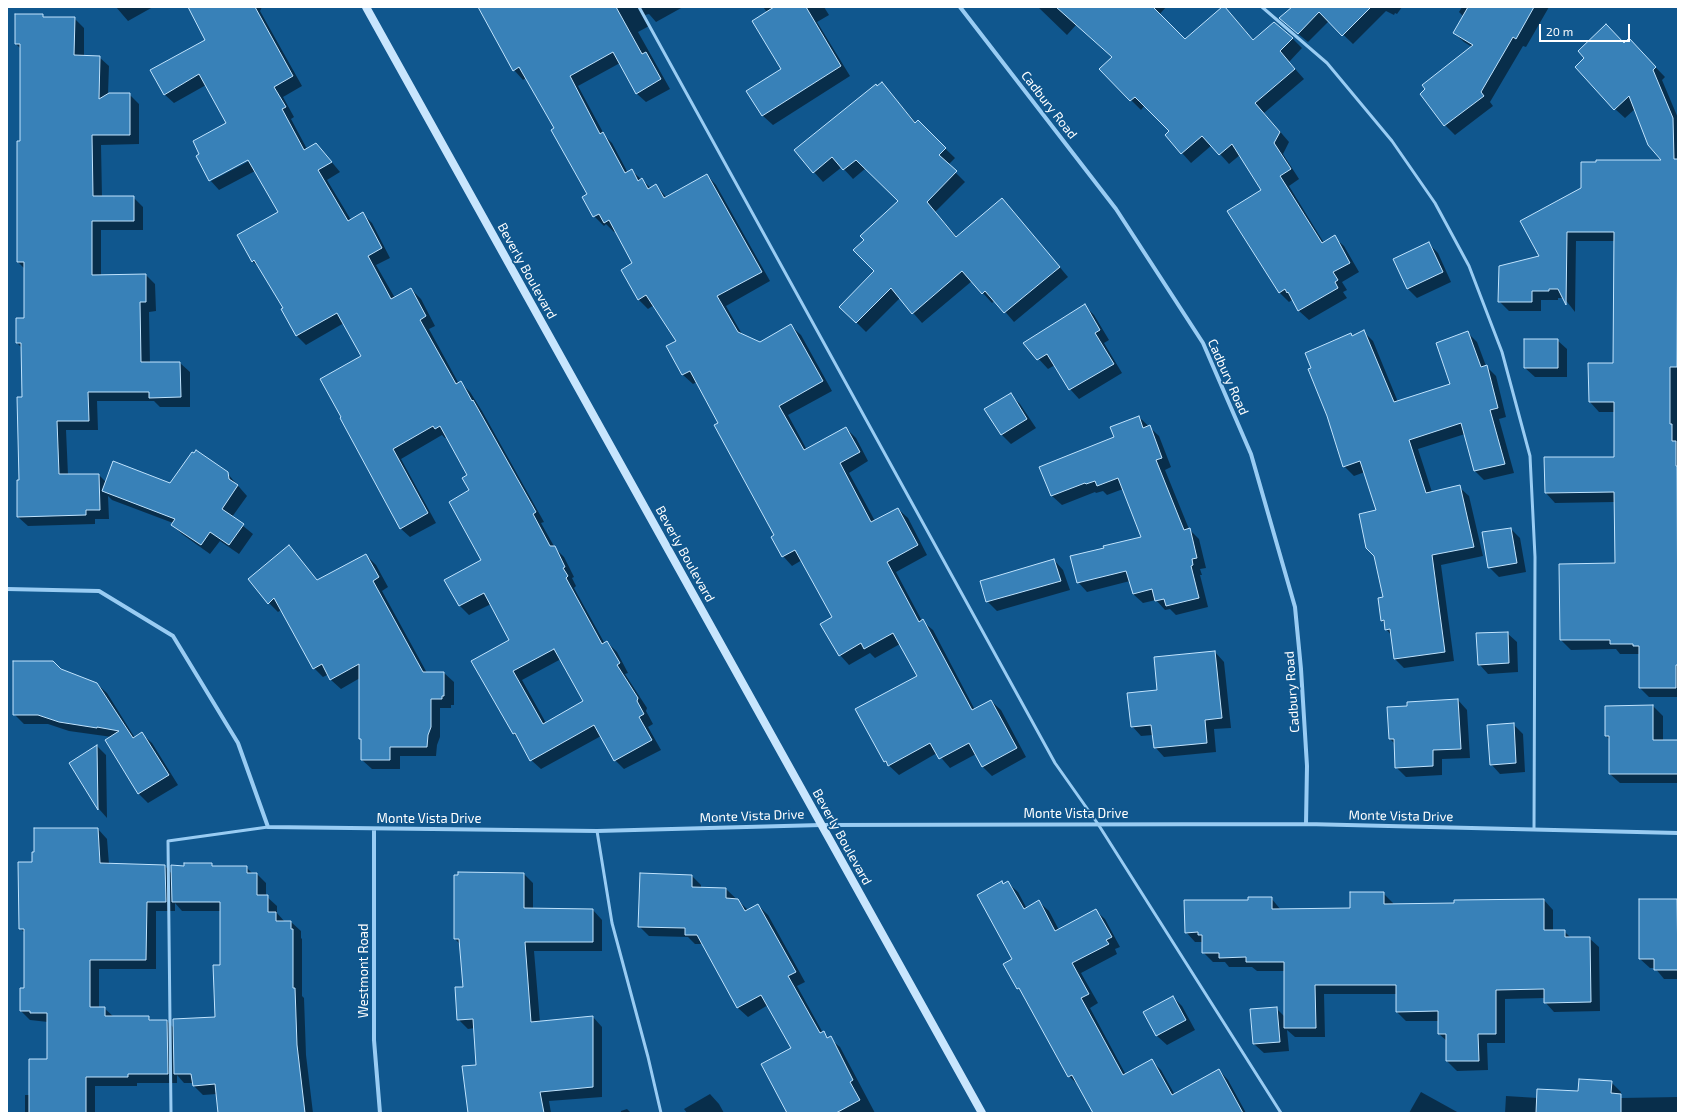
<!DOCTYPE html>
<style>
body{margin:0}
#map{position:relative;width:1685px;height:1120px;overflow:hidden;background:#10578e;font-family:"Exo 2",sans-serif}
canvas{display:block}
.frame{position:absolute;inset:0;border:8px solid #fff;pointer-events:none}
.scale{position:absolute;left:1539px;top:24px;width:91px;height:18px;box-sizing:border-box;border:2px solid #fff;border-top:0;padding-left:5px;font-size:12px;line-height:14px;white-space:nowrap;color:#fff;-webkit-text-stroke:3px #10578e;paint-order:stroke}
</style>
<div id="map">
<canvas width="1685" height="1120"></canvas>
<div class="frame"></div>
<div class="scale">20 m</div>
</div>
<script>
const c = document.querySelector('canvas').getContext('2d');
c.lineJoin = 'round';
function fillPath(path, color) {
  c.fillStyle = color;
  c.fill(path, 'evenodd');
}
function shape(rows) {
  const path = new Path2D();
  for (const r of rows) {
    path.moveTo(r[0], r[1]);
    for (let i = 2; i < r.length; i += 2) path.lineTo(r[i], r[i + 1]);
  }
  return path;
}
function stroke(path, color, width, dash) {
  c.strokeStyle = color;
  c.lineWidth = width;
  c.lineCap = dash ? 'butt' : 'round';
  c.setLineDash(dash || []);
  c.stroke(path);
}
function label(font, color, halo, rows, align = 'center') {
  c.font = font + ' "Exo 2",sans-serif';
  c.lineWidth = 3.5;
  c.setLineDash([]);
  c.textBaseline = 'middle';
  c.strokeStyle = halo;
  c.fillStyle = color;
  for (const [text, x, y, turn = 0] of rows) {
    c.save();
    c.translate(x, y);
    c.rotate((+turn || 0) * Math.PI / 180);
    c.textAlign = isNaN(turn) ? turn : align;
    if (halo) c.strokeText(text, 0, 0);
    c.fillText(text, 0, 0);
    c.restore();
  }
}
const shadow = shape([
 [116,7,153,7,128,21],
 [189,7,262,7,260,11,302,86,283,97,294,117,291,119,307,149,325,154,340,172,327,180,351,220,363,214,372,223,390,258,376,265,395,298,411,289,421,299,435,326,429,329,459,384,461,383,470,392,482,411,544,522,541,523,555,548,564,557,574,577,572,578,576,586,574,588,605,644,607,642,617,652,628,673,625,674,647,708,646,711,653,724,648,727,661,750,624,769,615,760,601,736,541,769,531,760,520,740,514,734,473,661,510,640,491,604,469,615,460,606,482,560,468,476,447,437,445,438,442,435,401,459,436,523,410,537,400,528,362,356,344,323,306,345,296,335,284,308,261,269,252,261,280,213,255,171,219,190,210,180,228,123,206,85,174,103,164,94,207,40],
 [252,157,253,159,211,181,211,179],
 [561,659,585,702,546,723,522,680],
 [478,7,683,7,656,22,649,14,645,15,649,26,638,32,670,89,646,102,636,93,620,63,578,86,605,136,612,143,628,173,632,171,651,188,656,185,667,198,707,175,716,185,770,281,726,306,743,336,760,343,791,326,801,335,832,391,788,415,807,450,846,428,856,438,868,461,849,473,875,521,898,509,908,518,927,555,896,572,922,621,933,630,975,710,991,701,1001,710,1026,757,992,776,983,767,976,754,950,768,937,753,899,775,884,761,918,676,900,644,875,658,870,653,849,665,840,655,833,618,802,560,792,566,783,556,775,536,720,423,697,382,693,384,683,375,667,346,677,341,654,305,648,309,638,299,633,264,616,231,614,232,606,224,604,226,594,216,588,195,555,129,526,78,523,80,514,70],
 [763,7,824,7,829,15,817,22,850,76,773,125,763,116,748,91,783,69,767,12],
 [1038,7,1166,7,1159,15,1185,40,1224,7,1246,31,1220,74,1274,23,1293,39,1302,48,1289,62,1304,79,1264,113,1289,142,1283,154,1299,179,1289,186,1324,243,1334,237,1344,246,1359,272,1342,282,1347,290,1343,292,1347,298,1309,320,1299,311,1293,299,1289,302,1279,292,1262,191,1240,155,1229,164,1212,145,1191,163,1182,153,1171,131,1145,105,1141,110,1100,69,1113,57,1076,25,1067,35],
 [1291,7,1402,7,1397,14,1395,13,1394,15,1386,11,1353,44,1329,21,1308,42,1290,27],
 [1462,7,1549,7,1526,47,1523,46,1490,102,1493,106,1455,135,1445,125,1472,47,1464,42,1454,33,1464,17,1459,12],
 [42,15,45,18,74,18,84,28,84,56,99,57,109,66,108,94,129,94,139,104,139,144,101,145,102,197,133,197,143,207,143,230,101,230,101,275,146,275,155,284,156,311,149,312,150,363,180,363,190,372,190,407,160,407,154,401,97,401,98,430,66,430,68,475,99,475,106,482,171,484,227,473,247,496,232,517,253,534,239,554,220,541,210,554,182,534,172,525,173,523,112,500,108,496,109,519,95,519,95,524,28,526,18,517,23,398,22,348,17,343,25,319,25,269,18,262,21,142,21,49,16,44],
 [1624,44,1638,49,1665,77,1662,80,1678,118,1678,697,1649,697,1640,688,1640,654,1620,654,1616,649,1571,650,1561,640,1616,564,1615,502,1555,503,1546,493,1545,458,1615,458,1615,412,1599,412,1590,402,1614,364,1615,241,1576,241,1575,312,1564,298,1558,298,1558,300,1541,300,1541,311,1509,311,1499,301,1541,256,1522,222,1663,160,1635,109,1625,118,1615,109],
 [882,83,916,123,918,122,955,158,948,165,965,182,935,212,957,237,1011,209,1068,277,1014,322,995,300,992,303,972,281,922,323,900,298,866,332,841,307,875,271,899,201,866,168,853,179,842,167,823,182,814,172],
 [1429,244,1438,253,1451,282,1417,298,1407,288],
 [1085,306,1094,315,1109,340,1104,343,1122,373,1079,399,1070,389,1055,365,1048,369,1024,343],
 [1364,332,1373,341,1398,402,1452,385,1468,333,1477,342,1486,366,1496,376,1506,417,1499,419,1514,473,1484,480,1475,471,1465,434,1418,449,1432,492,1459,487,1469,496,1483,556,1441,565,1454,661,1404,668,1395,659,1392,636,1386,629,1385,624,1382,620,1384,598,1378,511,1365,472,1354,476,1344,466,1351,335,1353,336],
 [1557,340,1567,349,1567,377,1535,377,1525,368],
 [1010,394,1020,404,1036,428,1011,444,1001,434],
 [1139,417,1159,436,1171,467,1165,470,1189,529,1199,539,1206,568,1200,569,1202,575,1200,575,1208,607,1176,615,1170,609,1165,610,1156,600,1143,603,1133,594,1130,581,1087,592,1078,582,1142,538,1123,489,1107,495,1103,491,1096,493,1095,492,1062,505,1052,496,1040,467,1115,438],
 [1511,529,1520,538,1526,572,1499,577,1489,567],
 [288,547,318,581,366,555,376,565,388,587,382,591,427,673,444,673,454,682,454,705,451,705,451,708,440,708,440,737,437,745,436,756,400,756,400,769,372,769,362,760,362,740,360,739,360,678,341,689,331,680,329,674,323,677,314,668,281,610,278,612,269,603],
 [1054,560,1063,570,1070,590,997,611,987,601],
 [1507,633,1517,642,1518,672,1488,674,1479,664],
 [1215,652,1224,662,1231,728,1214,729,1216,752,1164,757,1155,747,1153,735,1141,736,1132,726,1158,691],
 [61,670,97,684,107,693,135,738,142,734,152,743,178,785,148,803,139,794,106,740,112,737,69,731,48,724,24,724,14,714],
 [1458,700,1467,710,1470,758,1442,759,1442,775,1406,777,1396,767,1395,744,1390,739],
 [1653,706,1663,716,1663,740,1678,740,1678,783,1620,783,1610,774,1610,740,1606,736,1606,707],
 [1513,724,1523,734,1525,772,1500,774,1491,764],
 [97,746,106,755,107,818,99,809,70,763],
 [98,829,107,839,109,864,165,866,172,874,185,867,211,864,214,867,246,867,253,874,257,874,266,883,266,896,277,906,277,913,285,922,291,922,301,931,301,938,302,939,302,996,304,998,306,1055,313,1113,219,1113,217,1094,203,1095,194,1086,193,1083,184,1083,177,1075,177,1083,137,1083,137,1086,95,1086,95,1113,25,1113,25,1095,30,1095,48,1060,48,1022,30,1020,21,1011,25,989,25,933,20,928,33,863],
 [175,903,182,911,221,911,221,966,216,1018,174,1028,167,1021,152,1021,148,1017,114,1017,104,1008,99,1008,99,969,156,969,156,911,175,911],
 [524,874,533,883,533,909,593,910,602,920,602,951,534,951,540,1022,593,1017,602,1027,602,1097,549,1101,551,1113,469,1113,477,1066,475,1028,468,1029,458,1019,464,987,461,945,455,939],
 [692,876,701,885,701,889,726,889,748,910,758,905,768,915,805,982,797,986,823,1033,840,1047,875,1113,787,1113,788,1112,792,1049,768,1005,748,1017,738,1008,703,944,695,944,688,937,649,936,639,926],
 [1002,883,1004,885,1008,883,1018,892,1027,909,1039,902,1049,911,1059,930,1095,910,1105,919,1120,947,1115,949,1117,954,1081,973,1098,1003,1090,1008,1126,1075,1152,1061,1161,1070,1175,1095,1219,1070,1228,1080,1246,1113,1094,1113,1079,1086,1069,1076,1024,994,1018,988],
 [1383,893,1393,903,1393,905,1544,900,1553,910,1553,931,1564,931,1571,938,1589,938,1599,947,1600,1011,1554,1012,1545,1002,1545,998,1505,999,1505,1043,1487,1043,1488,1070,1457,1071,1447,1061,1447,1041,1439,1034,1439,1021,1406,1021,1397,1012,1397,994,1324,994,1325,1037,1295,1037,1287,1030,1289,1051,1264,1053,1254,1044,1251,1010,1276,1008,1285,1017,1285,971,1257,971,1252,967,1229,967,1225,962,1213,962,1204,953,1204,942,1195,942,1186,932,1249,901,1271,898,1281,910,1351,909],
 [1676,900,1678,902,1678,979,1664,979,1655,968,1650,968,1640,959],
 [1173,997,1182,1006,1195,1030,1167,1045,1157,1036,1144,1012],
 [1611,1082,1621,1092,1621,1098,1678,1097,1678,1113,1505,1113,1506,1096,1538,1098,1579,1092],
 [1421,1092,1459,1113,1409,1113],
 [710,1094,719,1104,724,1113,687,1113,684,1109],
 [627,1109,631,1113,621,1113,621,1111]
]);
const building = shape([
 [188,7,255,7,293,76,274,87,286,107,282,109,304,150,316,143,332,162,318,170,348,221,363,212,382,248,368,256,391,299,411,288,426,316,420,320,456,384,461,381,472,401,473,400,536,512,533,514,550,546,555,546,565,567,563,568,568,576,566,578,602,644,607,641,620,663,617,665,638,698,637,701,644,714,639,717,652,740,614,761,594,725,530,761,515,733,513,734,471,661,509,640,484,593,459,606,444,580,481,560,449,502,469,490,462,478,467,475,440,426,435,429,433,426,393,449,428,513,400,529,340,418,341,417,320,379,361,356,337,313,296,336,281,309,283,308,254,260,252,262,237,235,278,212,248,160,209,181,196,156,199,154,193,141,226,123,199,74,164,95,150,70,205,40,188,7],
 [554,649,583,701,543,724,513,671,554,649],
 [478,7,616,7,642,54,646,52,661,79,636,94,613,52,570,76,600,134,603,132,625,173,632,169,638,181,642,178,648,189,656,184,664,198,707,174,762,272,717,296,738,332,760,342,791,324,823,381,779,406,804,450,846,427,860,452,840,463,871,522,898,508,918,545,887,562,919,622,923,619,972,710,991,700,1017,748,982,767,969,743,939,759,930,743,888,766,886,761,884,762,855,709,917,676,893,633,864,649,861,643,839,656,820,624,832,617,795,550,782,557,771,537,774,535,714,425,718,423,690,371,682,375,666,346,676,341,646,295,638,300,621,270,632,263,609,220,604,223,599,214,593,217,582,197,587,194,551,130,554,128,519,67,513,71,478,7],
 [774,7,806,7,841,66,762,116,746,91,781,69,752,21,774,7],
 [1056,7,1153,7,1185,39,1222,7,1225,7,1253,40,1274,22,1293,38,1280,51,1295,69,1255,103,1280,132,1274,143,1291,169,1280,176,1322,243,1335,235,1350,263,1333,272,1338,280,1335,282,1338,288,1298,311,1288,292,1287,293,1285,289,1279,293,1227,211,1261,190,1232,144,1219,155,1202,136,1181,154,1165,135,1169,131,1135,97,1130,101,1099,69,1112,57,1056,7],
 [1292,7,1371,7,1342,36,1319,12,1298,34,1279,18,1292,7],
 [1468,7,1534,7,1516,39,1513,37,1481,92,1484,96,1444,126,1420,94,1425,89,1422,85,1473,45,1453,33,1468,7],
 [15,14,43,14,43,17,75,17,74,55,100,56,99,99,109,93,130,93,130,135,92,135,93,196,134,196,134,221,92,221,92,275,146,274,146,302,140,302,141,362,180,362,181,397,149,398,149,392,88,392,89,421,57,421,59,474,99,474,100,510,86,510,86,515,17,517,17,480,19,480,17,397,22,397,21,343,16,343,16,318,24,318,24,262,17,262,17,141,20,141,20,44,15,44,15,14],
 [1606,24,1624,43,1629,38,1656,67,1653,70,1673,118,1674,159,1678,159,1677,367,1670,367,1670,424,1672,424,1672,441,1676,441,1676,466,1677,466,1678,665,1676,665,1676,688,1639,688,1639,646,1633,646,1633,644,1610,644,1610,640,1560,640,1559,564,1615,563,1614,492,1545,493,1544,457,1614,457,1614,402,1589,402,1588,363,1613,363,1614,232,1567,232,1566,305,1558,289,1549,289,1549,291,1532,291,1532,302,1498,302,1499,266,1539,256,1520,221,1581,188,1581,162,1596,162,1596,160,1661,160,1648,145,1629,96,1614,110,1575,67,1584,58,1578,51,1606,24],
 [882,82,915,123,918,120,946,148,939,155,957,171,927,202,956,237,1002,198,1060,267,1004,313,985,291,982,294,962,271,912,314,891,288,856,323,839,307,874,271,853,250,864,240,860,236,898,201,856,160,843,170,832,157,813,173,794,150,876,84,877,86,882,82],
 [1429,242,1443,272,1407,289,1393,259,1429,242],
 [1085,304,1100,330,1095,333,1114,364,1069,390,1047,354,1037,360,1023,343,1085,304],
 [1364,330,1394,402,1450,384,1436,343,1468,331,1481,367,1487,365,1498,408,1490,410,1505,464,1474,471,1461,423,1409,440,1426,493,1460,485,1474,547,1432,555,1445,652,1394,659,1390,629,1385,630,1384,620,1381,621,1378,598,1383,597,1374,556,1366,548,1359,514,1376,510,1360,461,1343,467,1327,416,1308,369,1311,368,1305,353,1351,333,1352,336,1364,330],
 [1524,339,1558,339,1558,368,1524,368,1524,339],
 [1011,393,1027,419,1001,435,984,409,1011,393],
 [1139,416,1143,428,1150,425,1162,458,1156,460,1184,530,1190,528,1197,558,1192,559,1193,565,1191,566,1199,598,1166,606,1164,599,1155,601,1152,589,1133,594,1126,571,1077,583,1070,556,1104,548,1103,546,1141,537,1118,478,1097,486,1095,481,1086,484,1085,483,1051,496,1039,467,1114,437,1110,427,1139,416],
 [196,450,228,472,229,479,238,485,222,509,244,524,229,545,210,532,201,545,171,525,175,519,102,491,113,461,170,483,192,452,194,453,196,450],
 [1511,528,1517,563,1488,568,1482,532,1511,528],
 [289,545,317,580,366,554,379,577,373,581,423,672,444,672,444,696,442,696,442,699,431,699,431,727,428,735,427,747,390,747,390,760,361,760,361,739,359,739,359,664,330,680,322,664,313,669,274,598,268,604,248,579,289,545],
 [1054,559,1061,581,986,602,980,581,1054,559],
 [1508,632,1509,663,1478,665,1476,633,1508,632],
 [1215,651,1222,718,1205,720,1207,743,1154,748,1151,725,1131,727,1127,693,1157,690,1154,657,1215,651],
 [13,661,53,661,61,669,97,683,133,738,142,732,169,775,138,794,105,740,119,731,97,727,97,728,59,722,38,715,13,715,13,661],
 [1458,699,1461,749,1433,750,1433,766,1395,768,1394,739,1389,739,1387,707,1407,706,1407,702,1458,699],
 [1653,705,1653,740,1678,740,1678,774,1609,774,1609,736,1605,736,1605,706,1653,705],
 [1514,723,1516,763,1490,765,1487,725,1514,723],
 [97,745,98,810,69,763,97,745],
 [34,828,98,828,100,863,165,865,166,902,147,902,146,960,90,960,90,1007,105,1007,105,1016,149,1016,149,1020,167,1020,168,1074,128,1074,128,1077,86,1077,86,1113,29,1113,29,1059,47,1059,47,1013,30,1013,30,1011,20,1011,20,988,24,988,24,929,19,929,18,862,32,862,32,852,34,852,34,828],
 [184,863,212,863,212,866,247,866,247,873,257,873,257,895,268,895,268,912,276,912,276,921,291,921,291,929,293,929,293,988,295,988,297,1045,305,1113,218,1113,215,1084,193,1086,191,1074,174,1074,173,1019,215,1017,213,965,220,965,220,902,172,902,171,865,184,866,184,863],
 [458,872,524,873,524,908,593,909,593,942,525,942,531,1022,593,1016,593,1087,540,1092,544,1113,468,1113,462,1066,476,1065,473,1019,457,1020,455,987,463,987,459,939,454,939,454,875,458,875,458,872],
 [640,873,692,875,692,887,726,888,726,898,738,899,745,911,758,904,796,972,788,976,820,1033,824,1031,827,1038,831,1036,853,1080,850,1082,860,1100,836,1113,787,1113,761,1064,791,1048,761,995,737,1008,697,935,685,935,685,928,638,927,640,873],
 [1002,881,1003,884,1008,881,1024,909,1039,900,1055,931,1096,909,1112,937,1106,940,1109,944,1072,963,1089,994,1081,998,1123,1075,1152,1059,1172,1095,1219,1069,1243,1113,1093,1113,1072,1075,1068,1077,1019,988,1017,989,1003,964,1012,959,977,895,1002,881],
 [1350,892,1384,892,1384,904,1454,903,1454,900,1544,899,1544,930,1565,930,1565,937,1590,937,1591,1002,1544,1003,1544,989,1496,990,1496,1034,1478,1034,1479,1061,1446,1061,1446,1034,1438,1034,1438,1011,1396,1012,1396,985,1315,985,1316,1028,1284,1028,1284,962,1246,962,1246,957,1219,958,1219,953,1202,953,1202,935,1198,935,1198,932,1185,933,1184,900,1248,900,1248,897,1272,897,1272,909,1350,908,1350,892],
 [1639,899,1677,899,1678,970,1654,970,1654,959,1639,959,1639,899],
 [1173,996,1186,1020,1156,1036,1143,1012,1173,996],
 [1277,1007,1280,1042,1253,1044,1250,1009,1277,1007],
 [1579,1079,1612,1081,1611,1093,1621,1094,1621,1113,1536,1113,1537,1089,1578,1091,1579,1079]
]);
const lane = shape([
 [639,7,1055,763,1098,824,1281,1113],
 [1262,7,1327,63,1392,141,1435,203,1469,266,1502,352,1530,456,1535,557,1534,829],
 [597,831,612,923,648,1057,661,1113],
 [171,1113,168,841,268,827]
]);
const street = shape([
 [960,7,1116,209,1203,343,1251,454,1295,607,1301,669,1307,766,1306,824],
 [7,589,99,591,173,636,238,743,268,827,597,831,821,825,1306,824,1678,833],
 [374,829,374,1040,380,1113]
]);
const secondary = shape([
 [366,7,982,1113]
]);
const streetNames = [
 ["Cadbury Road",1049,105,52],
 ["Beverly Boulevard",527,271,61],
 ["Cadbury Road",1228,377,66],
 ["Beverly Boulevard",685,554,61],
 ["Cadbury Road",1292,692,-94],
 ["Monte Vista Drive",1076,814],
 ["Monte Vista Drive",752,816,-2],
 ["Monte Vista Drive",1401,816,1],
 ["Monte Vista Drive",429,819],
 ["Beverly Boulevard",842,837,61],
 ["Westmont Road",364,971,-90]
];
fillPath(shadow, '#0007');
fillPath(building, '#3881b8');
stroke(building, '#c0e3fd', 1);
stroke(lane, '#99ccf3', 3);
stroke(street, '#99ccf3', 4);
stroke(secondary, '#c8e5fd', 8);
label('13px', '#fff', '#10578e', streetNames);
</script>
